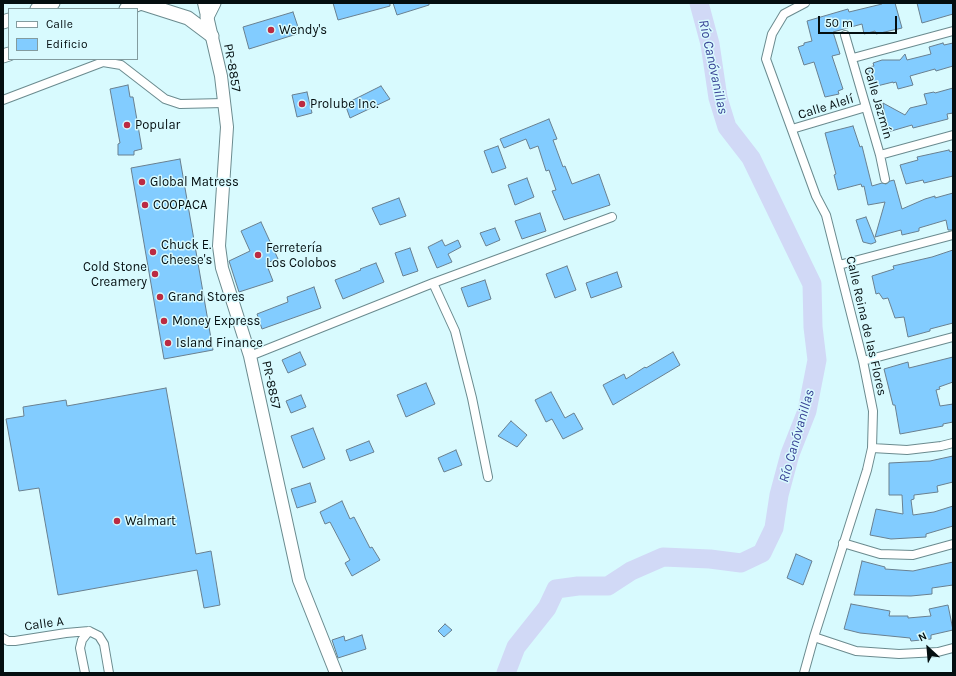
<!DOCTYPE html>
<meta charset="utf-8">
<style>
body{margin:0}
#map{position:relative;width:956px;height:676px;overflow:hidden;background:#d8fafe;font-family:Karla,sans-serif}
canvas{display:block}
.frame{position:absolute;inset:0;border:4px solid #040e10;pointer-events:none}
.legend{position:absolute;left:8px;top:8px;width:130px;height:52px;box-sizing:border-box;background:#d8fafe;border:1px solid #839c9f;margin:0;padding:5px 7px;list-style:none;font-size:12px;color:#040e10}
.legend li{display:flex;align-items:center;gap:8px;height:20px}
.legend b{width:20px;border:1px solid #839c9f}
.north{position:absolute;left:908px;top:628px;width:40px;height:40px;-webkit-text-stroke:3px #d8fafe;paint-order:stroke;rotate:334deg;font-size:11px;font-weight:700;line-height:16px;text-align:center;color:#040e10}
.north::after{content:'';display:block;margin:auto;width:14px;height:18px;background:#040e10;clip-path:polygon(50% 0,100% 100%,50% 72%,0 100%)}
.scale{position:absolute;left:818px;top:16px;width:79px;height:18px;box-sizing:border-box;border:2px solid #040e10;border-top:0;padding-left:5px;font-size:12px;line-height:14px;white-space:nowrap;color:#040e10;-webkit-text-stroke:3px #d8fafe;paint-order:stroke}
</style>
<div id="map">
<canvas width="956" height="676"></canvas>
<div class="frame"></div>
<ul class="legend">
<li><b style="height:5px;background:#fff"></b>Calle</li>
<li><b style="height:11px;background:#82ccff"></b>Edificio</li>
</ul>
<div class="north">N</div>
<div class="scale">50 m</div>
</div>
<script>
const c = document.querySelector('canvas').getContext('2d');
c.lineJoin = 'round';
function shape(rows) {
  const path = new Path2D();
  for (const r of rows) {
    path.moveTo(r[0], r[1]);
    for (let i = 2; i < r.length; i += 2) path.lineTo(r[i], r[i + 1]);
  }
  return path;
}
function stroke(path, color, width, dash) {
  c.strokeStyle = color;
  c.lineWidth = width;
  c.lineCap = dash ? 'butt' : 'round';
  c.setLineDash(dash || []);
  c.stroke(path);
}
function fillPath(path, color) {
  c.fillStyle = color;
  c.fill(path, 'evenodd');
}
function label(font, color, halo, rows, align = 'center') {
  c.font = font + ' Karla,sans-serif';
  c.lineWidth = 3;
  c.setLineDash([]);
  c.textBaseline = 'middle';
  c.strokeStyle = halo;
  c.fillStyle = color;
  for (const [text, x, y, turn = 0] of rows) {
    c.save();
    c.translate(x, y);
    c.rotate((+turn || 0) * Math.PI / 180);
    c.textAlign = isNaN(turn) ? turn : align;
    if (halo) c.strokeText(text, 0, 0);
    c.fillText(text, 0, 0);
    c.restore();
  }
}
const river = shape([
 [506,673,516,647,547,608,556,589,578,586,608,586,631,571,663,557,710,559,741,563,762,553,774,528,779,495,790,454,807,411,817,360,813,327,812,284,751,158,727,127,718,98,710,44,699,3]
]);
const building = shape([
 [333,3,390,3,390,6,338,20,333,3],
 [393,3,429,3,429,5,397,15,393,3],
 [882,3,895,3,902,28,876,34,875,31,864,34,862,24,833,32,840,54,832,56,843,89,838,91,839,94,825,97,814,62,804,65,798,47,804,45,804,43,812,41,807,21,848,9,849,12,882,4,882,3],
 [917,3,953,3,953,14,922,23,917,3],
 [293,12,300,33,249,49,243,27,293,12],
 [943,43,944,45,953,43,953,66,936,71,935,69,910,76,913,85,898,89,896,82,893,83,893,82,873,87,868,67,874,66,873,63,882,60,900,60,905,54,907,60,931,54,929,47,943,43],
 [128,85,130,97,133,97,142,149,134,151,134,155,118,155,118,144,120,143,110,89,128,85],
 [381,86,390,99,350,118,345,104,381,86],
 [953,88,953,113,947,114,948,119,913,128,912,125,888,132,885,118,883,103,905,115,910,108,927,104,924,94,934,92,935,93,953,88],
 [307,92,312,113,297,117,292,95,307,92],
 [549,119,557,139,553,140,563,167,565,166,572,184,599,174,610,205,564,220,552,191,556,190,549,170,546,171,538,146,530,149,526,139,504,148,500,139,549,119],
 [853,126,860,147,862,146,872,186,882,183,886,184,890,181,894,180,902,209,925,199,935,196,935,198,953,193,953,230,948,230,946,220,919,228,919,231,902,235,901,230,875,237,885,202,868,205,864,186,862,187,861,184,838,190,834,175,836,174,825,133,853,126],
 [498,146,506,168,492,173,484,151,498,146],
 [949,150,950,152,953,151,953,176,924,183,923,180,906,184,900,165,918,160,917,157,949,150],
 [180,159,213,350,164,359,131,168,180,159],
 [527,178,534,197,515,205,508,185,527,178],
 [399,198,406,216,380,225,372,208,399,198],
 [540,213,546,231,522,239,515,221,540,213],
 [866,217,876,242,871,244,863,242,856,220,866,217],
 [261,222,278,259,266,263,273,281,239,292,229,261,250,251,241,231,261,222],
 [495,228,500,240,486,246,480,233,495,228],
 [442,240,445,246,458,240,461,247,448,254,452,262,437,268,428,247,442,240],
 [410,248,418,271,403,276,395,253,410,248],
 [953,250,953,323,930,329,930,331,908,337,904,317,895,318,888,298,883,299,879,293,876,294,872,276,894,269,893,266,932,257,953,250],
 [376,263,384,282,343,299,335,280,361,270,360,269,376,263],
 [567,266,576,290,555,298,546,274,567,266],
 [617,272,622,287,591,298,586,283,617,272],
 [485,280,491,299,468,307,461,288,485,280],
 [314,287,321,308,262,329,257,314,288,302,287,297,314,287],
 [300,352,306,365,288,373,282,360,300,352],
 [673,352,680,365,613,405,603,385,624,374,626,379,645,367,646,368,673,352],
 [953,357,953,382,939,387,940,389,936,390,940,406,953,404,953,422,943,424,943,426,900,434,895,405,893,405,884,369,908,362,909,368,953,357],
 [426,383,435,404,406,417,397,395,426,383],
 [166,388,196,554,211,551,220,605,204,608,197,570,58,595,39,488,19,491,6,419,24,416,23,407,66,400,67,406,166,388],
 [551,392,565,418,574,413,583,429,563,439,552,419,546,422,535,400,551,392],
 [301,395,306,407,291,413,286,401,301,395],
 [511,421,527,435,517,447,498,436,511,421],
 [313,428,325,459,303,468,291,436,313,428],
 [369,441,374,452,350,461,346,450,369,441],
 [456,450,462,465,444,472,438,458,456,450],
 [953,456,953,482,937,486,938,492,914,495,914,499,911,500,913,515,934,512,953,506,953,526,926,534,926,537,891,539,870,535,876,509,903,514,902,495,889,495,889,463,930,461,953,456],
 [310,483,316,502,297,508,291,489,310,483],
 [342,501,350,519,354,517,370,548,372,547,380,560,352,576,345,563,350,560,330,522,325,524,320,512,342,501],
 [796,554,812,561,803,585,787,578,796,554],
 [862,561,885,567,885,569,913,571,953,562,953,585,932,588,932,594,911,596,854,595,862,561],
 [851,604,890,611,889,616,908,616,908,618,931,616,929,609,948,605,953,630,931,635,931,639,911,641,910,638,860,633,844,629,851,604],
 [445,624,452,630,444,637,438,631,445,624],
 [362,635,366,649,338,658,332,640,344,636,345,641,362,635]
]);
const street = shape([
 [845,35,880,155,885,179],
 [853,58,953,31],
 [3,100,103,62,121,65,165,99,180,104,224,103],
 [792,129,866,107],
 [880,155,953,135],
 [839,265,953,235],
 [433,283,455,331,472,398,488,477],
 [250,356,433,283,612,217],
 [863,361,953,337],
 [872,448,907,450,941,446,953,443],
 [843,543,880,554,913,555,953,544],
 [89,631,99,636,104,644,109,673],
 [814,637,856,651,899,654,938,652,953,648],
 [3,638,8,641,15,641,66,633,89,631],
 [85,673,80,648,82,640,89,631],
 [804,673,814,637,867,470,872,448,873,411,863,361,826,215,816,196,766,59,772,34,784,14,805,3]
]);
const secondary = shape([
 [204,3,221,76,227,127,219,246,222,268,250,356,299,580,336,673]
]);
const primary = shape([
 [141,3,188,18,212,36],
 [37,9,53,3],
 [126,9,141,3],
 [207,17,214,3],
 [3,22,9,20],
 [3,56,9,54]
]);
const markers = [
 [271,30,4,"#bc2b42"],
 [302,104,4,"#bc2b42"],
 [127,125,4,"#bc2b42"],
 [142,182,4,"#bc2b42"],
 [145,205,4,"#bc2b42"],
 [153,252,4,"#bc2b42"],
 [258,255,4,"#bc2b42"],
 [155,274,4,"#bc2b42"],
 [160,297,4,"#bc2b42"],
 [164,321,4,"#bc2b42"],
 [168,343,4,"#bc2b42"],
 [117,521,4,"#bc2b42"]
];
const poiNames = [
 ["Wendy's",279,30],
 ["Prolube Inc.",310,104],
 ["Popular",135,125],
 ["Global Matress",150,182],
 ["COOPACA",153,205],
 ["Chuck E.",161,245],
 ["Cheese's",161,260],
 ["Ferretería",266,248],
 ["Los Colobos",266,263],
 ["Cold Stone",147,267,"right"],
 ["Creamery",147,282,"right"],
 ["Grand Stores",168,297],
 ["Money Express",172,321],
 ["Island Finance",176,343],
 ["Walmart",125,521]
];
const streetNames = [
 ["PR-8857",232,68,80],
 ["Calle Jazmín",878,103,74],
 ["Calle Alelí",826,107,-17],
 ["Calle Reina de las Flores",866,326,77],
 ["PR-8857",271,385,78],
 ["Calle A",44,624,-8]
];
const waterNames = [
 ["Río Canóvanillas",713,67,78],
 ["Río Canóvanillas",797,436,-74]
];
stroke(river, '#d1d9f6', 19);
fillPath(building, '#82ccff');
stroke(building, '#698090', 1);
stroke(street, '#6b8b8f', 10);
stroke(secondary, '#6b8b8f', 14);
stroke(primary, '#6b8b8f', 15);
stroke(street, '#fff', 8);
stroke(secondary, '#fff', 12);
stroke(primary, '#fff', 13);
for (const [x, y, r, color] of markers) {
  const dot = new Path2D();
  dot.arc(x, y, r, 0, 2 * Math.PI);
  c.fillStyle = color;
  c.fill(dot);
  stroke(dot, '#d8fafe', 1.5);
}
label('13px', '#040e10', '#d8fafe', poiNames, 'left');
label('13px', '#040e10', '#d8fafe', streetNames);
label('italic 14px', '#394395', '#d8fafe', waterNames);
</script>
